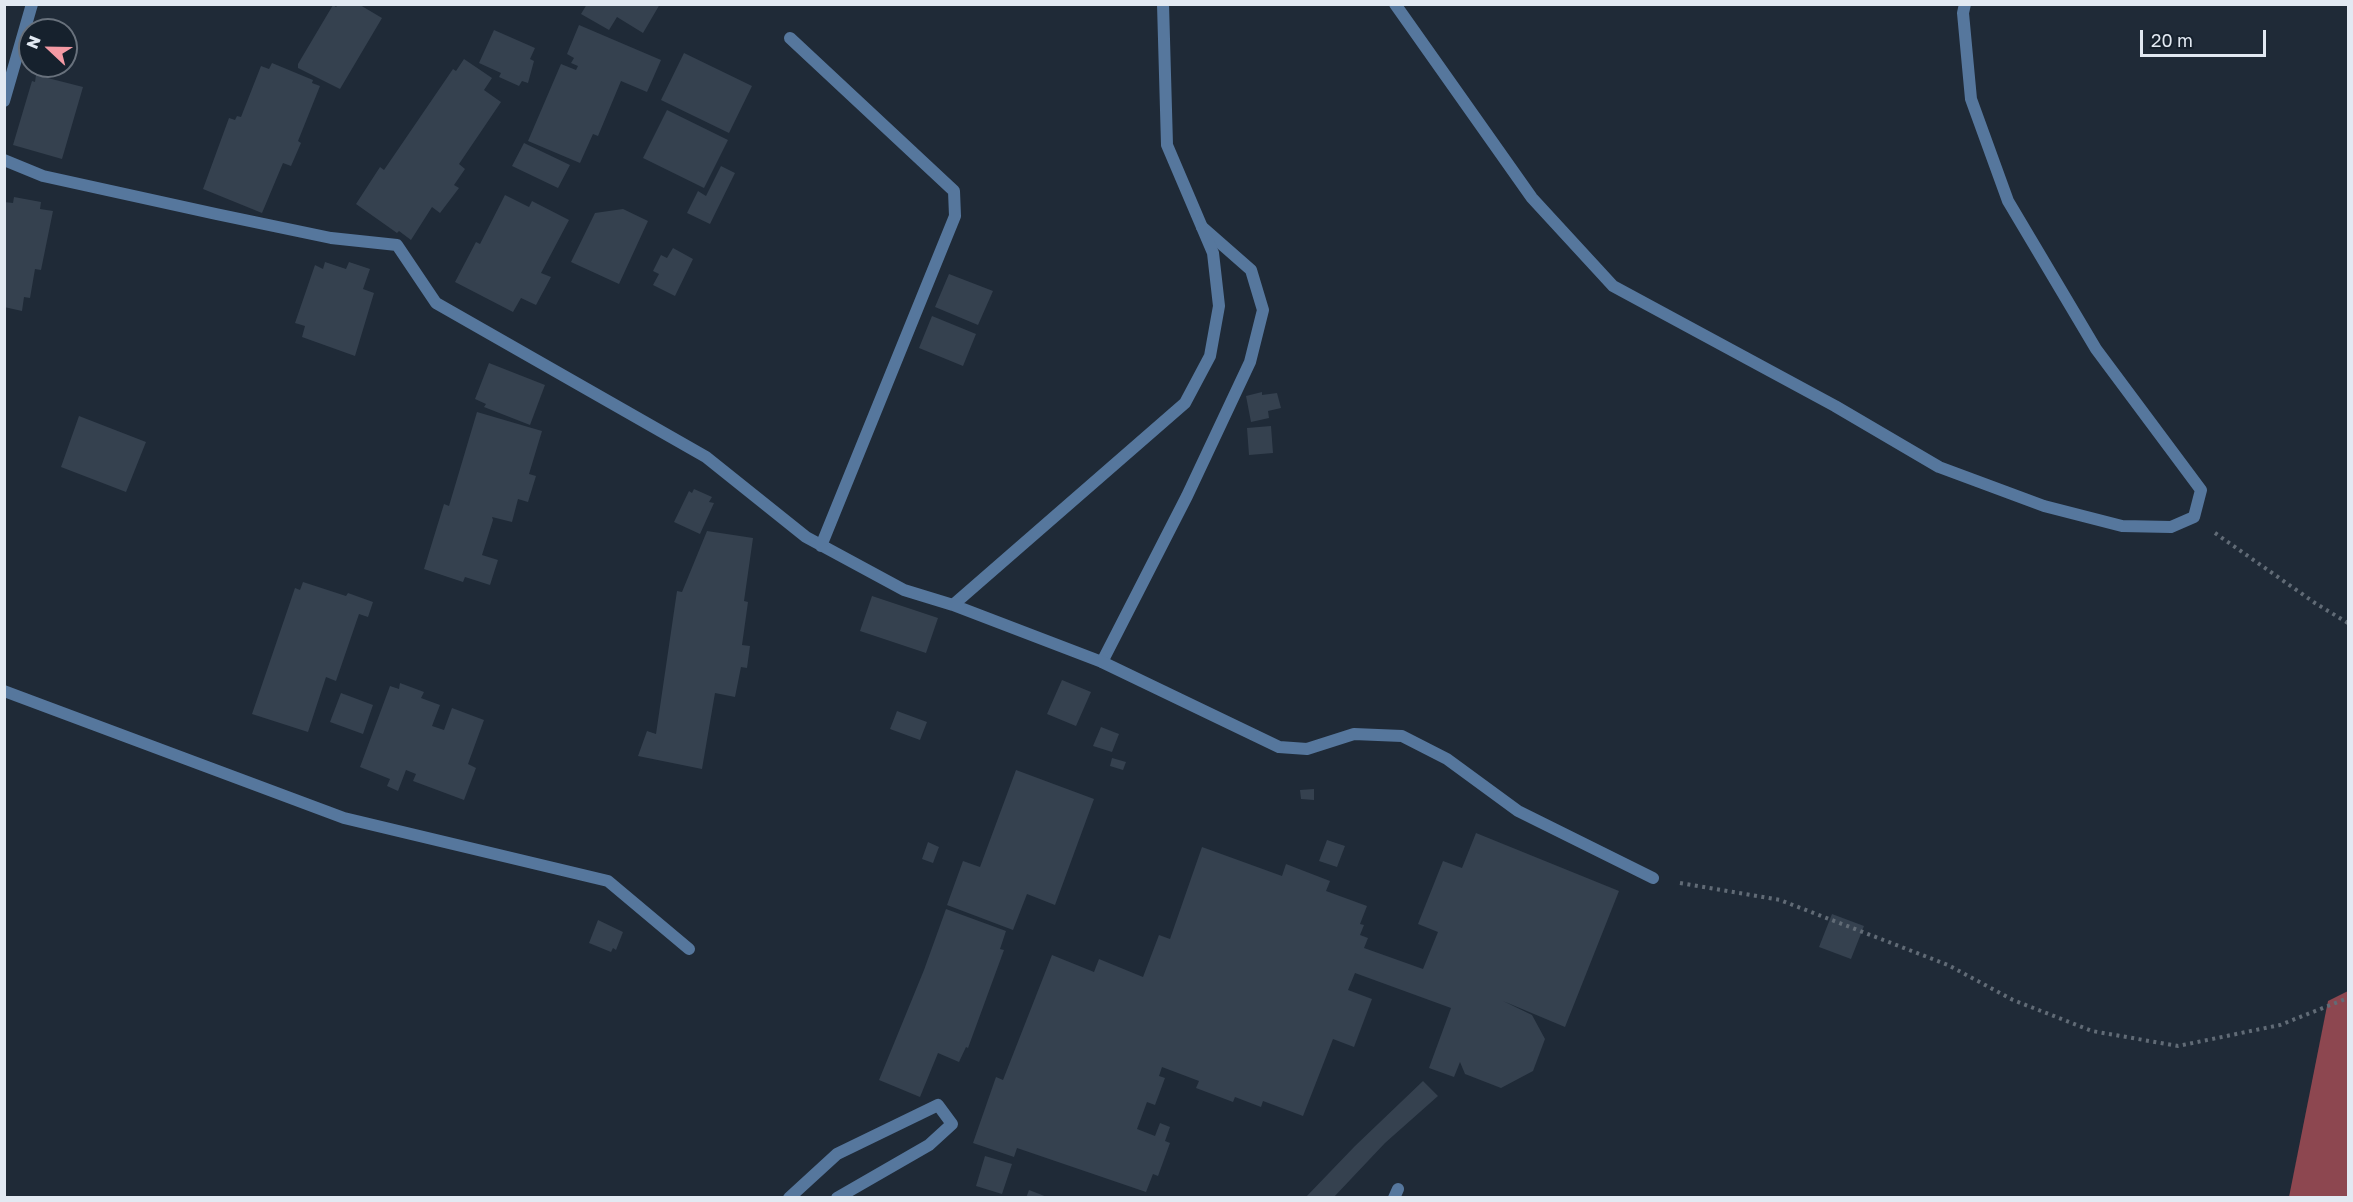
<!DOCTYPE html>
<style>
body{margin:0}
#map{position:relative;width:2353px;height:1202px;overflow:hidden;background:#1f2a37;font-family:"Golos Text",sans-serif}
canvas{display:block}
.frame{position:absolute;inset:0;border:6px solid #e2e9f2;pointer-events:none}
.north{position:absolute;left:18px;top:18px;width:60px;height:60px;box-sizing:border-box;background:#16212d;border:2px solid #68717c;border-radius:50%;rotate:292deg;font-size:16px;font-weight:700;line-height:24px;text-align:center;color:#e2e9f2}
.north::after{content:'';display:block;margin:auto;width:21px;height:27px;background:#f49aa4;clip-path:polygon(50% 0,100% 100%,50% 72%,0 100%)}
.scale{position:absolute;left:2140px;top:30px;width:126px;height:27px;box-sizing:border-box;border:3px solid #e2e9f2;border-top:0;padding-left:8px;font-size:18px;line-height:21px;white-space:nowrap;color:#e2e9f2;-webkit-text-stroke:4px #16212d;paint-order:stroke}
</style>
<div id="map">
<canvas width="2353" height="1202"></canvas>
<div class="frame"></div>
<div class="north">N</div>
<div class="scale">20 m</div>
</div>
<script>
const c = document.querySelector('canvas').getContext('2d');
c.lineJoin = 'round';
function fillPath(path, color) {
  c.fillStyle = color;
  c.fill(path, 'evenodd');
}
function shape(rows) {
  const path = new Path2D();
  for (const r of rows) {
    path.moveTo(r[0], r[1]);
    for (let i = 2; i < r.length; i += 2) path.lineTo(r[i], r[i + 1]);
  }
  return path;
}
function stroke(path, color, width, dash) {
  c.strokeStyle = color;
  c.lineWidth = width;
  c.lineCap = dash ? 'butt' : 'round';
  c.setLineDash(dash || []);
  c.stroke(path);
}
const forest = shape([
 [2348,991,2348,1197,2289,1197,2328,1001]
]);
const building = shape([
 [587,4,660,4,643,33,617,17,609,30,581,14],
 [333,5,336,7,338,5,360,5,382,18,340,89,298,68,298,64],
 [579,25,661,60,647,92,621,81,598,136,593,134,580,163,528,141,561,64,576,70,578,66,571,63,574,58,567,54],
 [494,30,535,48,530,59,534,61,528,83,522,81,519,86,499,77,501,73,479,63],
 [684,53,752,86,729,133,661,100],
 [464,59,492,78,484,90,501,102,459,164,465,169,454,185,459,188,440,213,432,207,411,240,399,231,397,233,356,204,380,167,384,170,453,69,456,71],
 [272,63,313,80,312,83,320,86,298,141,301,143,291,166,283,163,262,213,203,189,229,118,235,120,237,116,241,117,261,66,269,69],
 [36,75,83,87,62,159,13,145,32,81,35,82],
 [667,110,728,140,704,188,643,158],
 [524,143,570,165,558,188,512,166],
 [721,166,735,173,710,224,687,213,698,191,706,196],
 [505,195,529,207,532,201,569,220,541,273,551,277,536,305,521,298,513,312,455,282,476,242,480,244],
 [14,197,41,202,40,209,53,211,41,270,35,269,30,298,24,297,22,311,4,307,4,202,13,203],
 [623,209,648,221,619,284,571,262,595,213],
 [673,248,693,259,675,296,653,285,659,274,653,271,661,255,667,258],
 [325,262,346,269,349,262,370,269,363,289,374,293,355,356,302,337,305,326,295,323,315,265,323,269],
 [949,274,993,291,978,325,935,307],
 [932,316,976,334,963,366,919,348],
 [489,363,545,385,530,425,484,407,486,404,475,399],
 [1262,392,1262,395,1277,393,1281,408,1268,411,1269,418,1251,422,1246,396],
 [477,412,542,431,529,474,536,476,528,502,518,499,512,522,492,517,493,520,482,555,498,560,490,585,465,577,463,582,424,569,444,504,449,506],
 [79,416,146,442,126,492,61,467],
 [1271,426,1273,453,1249,455,1247,428],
 [694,489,712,497,709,502,714,503,700,534,674,522,689,491,692,493],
 [707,531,753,538,744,601,748,602,742,645,750,646,747,668,741,667,735,697,715,693,702,769,638,756,647,731,656,734,677,591,682,592],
 [303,582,346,596,348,593,373,602,368,617,359,614,336,681,326,677,308,732,252,714,295,588,300,590],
 [872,596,938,618,926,653,860,631],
 [1062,680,1091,692,1076,726,1047,714],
 [400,683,424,692,421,698,440,705,432,726,444,730,452,708,484,720,468,764,476,768,464,800,413,781,416,774,406,770,398,791,387,786,390,779,360,767,390,686,399,689],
 [341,693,373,705,363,734,330,722],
 [897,711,927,722,920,740,890,729],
 [1101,727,1119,734,1112,752,1093,746],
 [1112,758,1126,762,1123,770,1110,766],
 [1016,770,1094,799,1055,905,1027,894,1013,930,947,905,963,861,980,867],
 [1314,789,1314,800,1301,799,1300,790],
 [1476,833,1619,891,1565,1027,1503,1001,1532,1015,1545,1039,1533,1071,1501,1088,1465,1074,1460,1062,1454,1077,1429,1068,1451,1008,1355,973,1348,990,1372,999,1354,1047,1333,1039,1303,1116,1263,1101,1261,1107,1235,1097,1233,1102,1196,1088,1199,1081,1162,1067,1159,1076,1165,1078,1155,1105,1147,1102,1137,1129,1155,1136,1160,1123,1170,1127,1165,1141,1170,1143,1158,1176,1153,1174,1146,1192,1017,1148,1014,1157,973,1143,996,1077,1003,1080,1052,955,1094,972,1099,959,1143,977,1159,935,1170,939,1202,847,1282,876,1286,864,1330,881,1326,891,1367,906,1360,924,1364,925,1360,935,1368,938,1364,948,1423,969,1438,932,1418,924,1443,861,1462,868],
 [1327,840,1345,846,1337,867,1319,861],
 [928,842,939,847,933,863,922,859],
 [946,909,1006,931,1000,949,1004,950,968,1048,966,1047,959,1062,938,1053,920,1097,879,1080,924,970],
 [1832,914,1864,926,1851,959,1819,947],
 [598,920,623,932,616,950,613,948,611,952,589,943],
 [1423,1081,1438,1096,1385,1143,1333,1198,1305,1198,1355,1146],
 [985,1156,1012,1164,1002,1194,976,1186],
 [1029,1190,1047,1197,1047,1198,1026,1198]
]);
const path = shape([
 [2215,533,2315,603,2348,623],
 [1680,883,1780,900,1948,965,2013,1000,2092,1031,2178,1046,2280,1025,2348,998]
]);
const service = shape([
 [1395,4,1532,198,1613,286,1835,406,1939,467,2044,506,2122,526,2171,527,2194,517,2201,490,2096,349,2008,201,1971,99,1963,13,1965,4],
 [1102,662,1187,496,1250,362,1263,310,1251,270,1202,227]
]);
const minor = shape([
 [790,38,954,191,955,216,821,546],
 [4,101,32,4],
 [4,160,43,176,216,214,331,238,397,245,436,303,706,457,806,537,904,590,953,605,1102,662,1279,747,1307,749,1354,734,1402,736,1447,759,1518,811,1653,878],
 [953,605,1185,403,1210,356,1219,306,1213,253,1167,145,1163,4],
 [4,691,344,818,608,881,689,949],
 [789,1198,837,1154,938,1105,952,1124,929,1145,837,1198],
 [1394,1198,1398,1189]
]);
fillPath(forest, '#8d4750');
fillPath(building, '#35414f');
stroke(path, '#616b76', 4, [3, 4.5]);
stroke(service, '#56779d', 12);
stroke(minor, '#56779d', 12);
</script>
